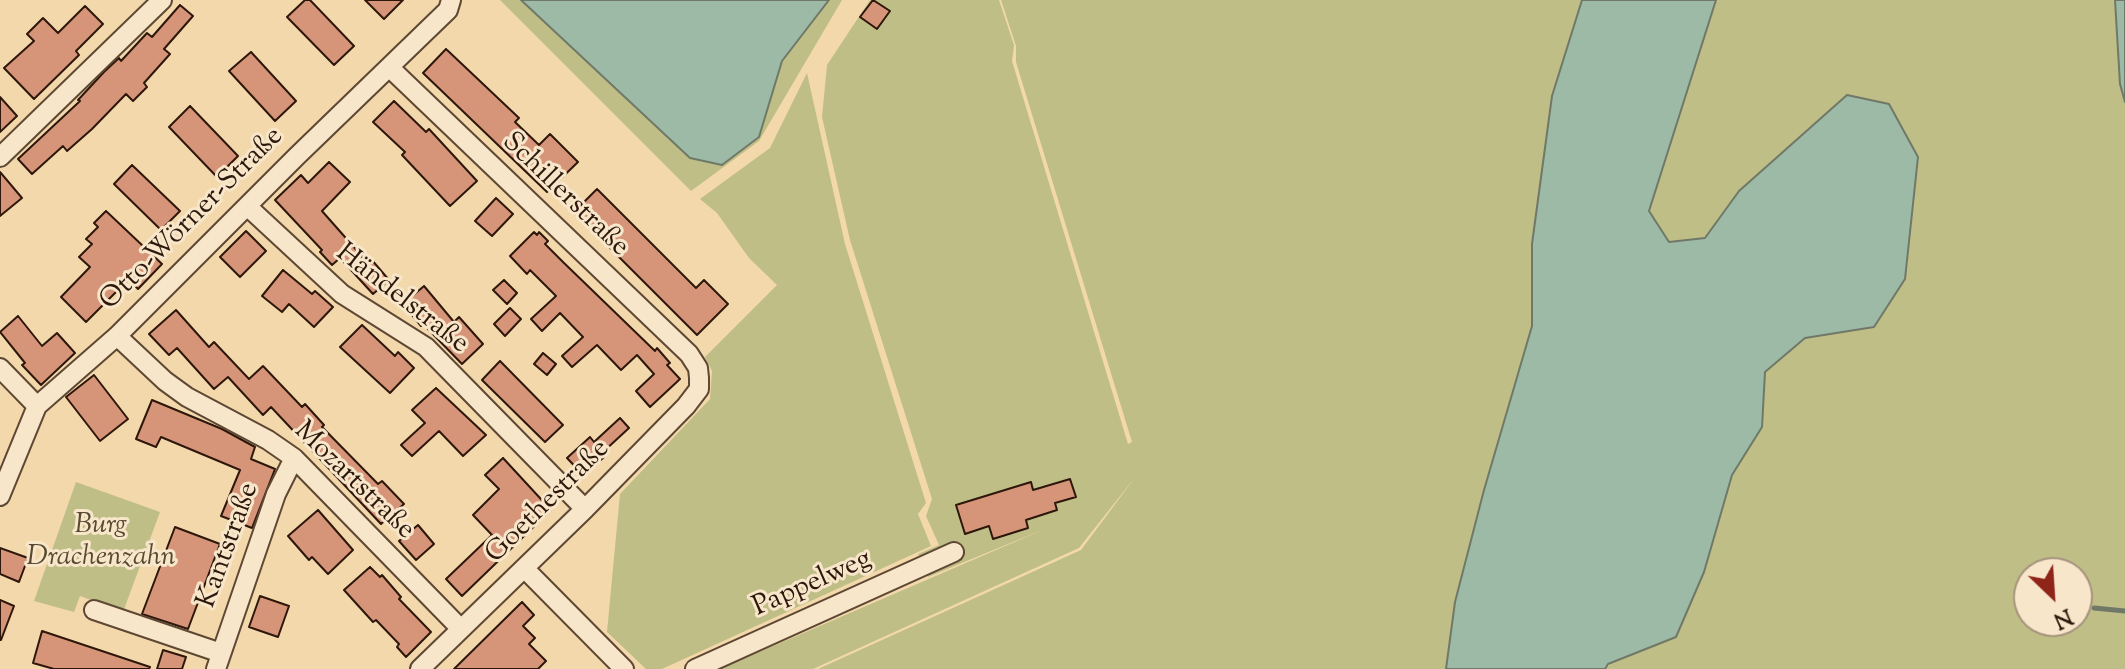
<!DOCTYPE html>
<meta charset="utf-8">
<style>
body{margin:0}
#map{position:relative;width:2125px;height:669px;overflow:hidden;background:#f3d8ac;font-family:"Sorts Mill Goudy",serif}
canvas{display:block}
.north{position:absolute;left:2013px;top:557px;width:80px;height:80px;box-sizing:border-box;background:#f7e6c9;border:2px solid #a6937d;border-radius:50%;rotate:155deg;font-size:22px;font-weight:700;line-height:32px;text-align:center;color:#2d170b}
.north::after{content:'';display:block;margin:auto;width:28px;height:36px;background:#8f2418;clip-path:polygon(50% 0,100% 100%,50% 72%,0 100%)}
</style>
<div id="map">
<canvas width="2125" height="669"></canvas>
<div class="north">N</div>
</div>
<script>
const c = document.querySelector('canvas').getContext('2d');
c.lineJoin = 'round';
function fillPath(path, color) {
  c.fillStyle = color;
  c.fill(path, 'evenodd');
}
function shape(rows) {
  const path = new Path2D();
  for (const r of rows) {
    path.moveTo(r[0], r[1]);
    for (let i = 2; i < r.length; i += 2) path.lineTo(r[i], r[i + 1]);
  }
  return path;
}
function stroke(path, color, width, dash) {
  c.strokeStyle = color;
  c.lineWidth = width;
  c.lineCap = dash ? 'butt' : 'round';
  c.setLineDash(dash || []);
  c.stroke(path);
}
function label(font, color, halo, rows, align = 'center') {
  c.font = font + ' "Sorts Mill Goudy",serif';
  c.lineWidth = 6;
  c.setLineDash([]);
  c.textBaseline = 'middle';
  c.strokeStyle = halo;
  c.fillStyle = color;
  for (const [text, x, y, turn = 0] of rows) {
    c.save();
    c.translate(x, y);
    c.rotate((+turn || 0) * Math.PI / 180);
    c.textAlign = isNaN(turn) ? turn : align;
    if (halo) c.strokeText(text, 0, 0);
    c.fillText(text, 0, 0);
    c.restore();
  }
}
const green = shape([
 [500,0,842,0,759,141,691,191],
 [870,0,999,0,1014,45,1012,61,1128,444,1132,442,1016,62,1016,46,1001,0,1582,0,1552,96,1532,244,1532,326,1484,490,1455,602,1446,669,818,669,1081,550,1136,476,1079,548,813,669,720,669,1047,528,928,577,918,554,939,545,926,516,932,499,850,240,822,117,827,65],
 [1716,0,2125,0,2125,669,1605,669,1704,572,1732,475,1762,427,1765,373,1805,338,1874,327,1847,95,1739,191,1705,238,1669,242,1649,212],
 [2029,573,2077,573,2077,621,2029,621],
 [807,73,845,244,926,503,918,514,931,546,662,669,646,669,607,632,620,494,710,399,712,371,705,357,777,285,749,258,717,213,700,199,770,148],
 [76,482,160,512,123,612,80,596,74,612,34,601]
]);
const water = shape([
 [521,0,829,0,782,61,759,137,722,165,690,158,521,0],
 [1582,0,1716,0,1649,211,1669,242,1705,238,1739,191,1847,95,1889,104,1918,157,1905,279,1874,327,1805,338,1765,372,1762,427,1732,475,1704,572,1676,637,1608,664,1605,669,1446,669,1455,602,1484,490,1532,326,1532,244,1552,96,1582,0],
 [2115,0,2125,0,2125,102,2120,84,2115,0]
]);
const stream = shape([
 [2094,608,2125,611]
]);
const building = shape([
 [305,0,310,0,354,46,334,65,287,17,305,0],
 [365,0,403,0,384,19,365,0],
 [873,0,890,11,877,29,860,17,873,0],
 [180,5,193,16,164,49,170,54,144,83,147,87,133,101,126,94,92,129,67,151,63,146,32,174,18,159,80,101,78,100,104,72,119,58,121,61,147,33,152,37,180,5],
 [85,6,103,24,76,51,79,55,34,99,4,68,34,41,27,34,43,18,58,33,85,6],
 [446,49,519,118,515,122,539,145,550,134,578,162,547,192,423,73,446,49],
 [251,52,296,101,275,121,229,71,251,52],
 [0,97,17,116,0,132,0,97],
 [394,101,426,132,429,129,477,181,450,206,402,155,405,152,373,122,394,101],
 [190,106,238,156,217,177,169,127,190,106],
 [329,162,350,182,322,211,367,262,371,259,389,280,373,294,340,258,332,265,320,252,322,250,275,200,301,175,308,183,329,162],
 [132,165,180,211,161,230,114,184,132,165],
 [0,172,22,198,0,216,0,172],
 [597,189,696,288,704,280,728,304,697,335,574,212,597,189],
 [496,198,513,214,492,236,475,221,496,198],
 [106,211,162,264,138,289,129,279,86,322,61,297,90,267,79,257,92,244,86,239,98,227,94,223,106,211],
 [246,231,266,251,240,277,220,257,246,231],
 [534,232,537,235,539,232,548,241,545,244,563,262,655,351,657,348,670,363,667,365,680,379,650,407,636,391,654,374,637,355,621,370,597,345,572,367,562,356,583,337,560,313,542,331,531,319,556,296,530,270,527,274,510,256,534,232],
 [283,270,312,294,315,291,333,307,314,327,289,304,282,312,262,296,283,270],
 [504,280,517,293,507,304,493,290,504,280],
 [424,286,454,322,459,317,483,344,462,364,423,324,421,326,403,304,424,286],
 [510,308,521,319,505,336,494,324,510,308],
 [176,310,209,347,214,342,249,379,263,366,302,407,305,404,324,425,322,427,378,484,382,481,404,504,381,524,271,407,263,415,228,377,214,389,177,348,169,355,149,334,176,310],
 [18,316,42,346,57,333,75,353,41,385,22,365,25,363,0,332,18,316],
 [362,325,395,356,398,352,414,368,390,393,340,347,362,325],
 [543,353,556,364,547,375,534,364,543,353],
 [500,361,563,425,545,442,482,380,500,361],
 [94,375,128,419,100,441,66,397,94,375],
 [436,388,486,435,463,456,439,431,412,456,401,445,425,423,412,410,436,388],
 [152,400,222,429,255,447,251,459,275,469,252,528,221,516,240,470,161,437,156,447,136,439,152,400],
 [620,418,629,428,603,452,606,455,584,476,567,458,590,437,594,442,620,418],
 [503,458,551,510,462,596,446,579,492,535,473,515,499,489,485,475,503,458],
 [1070,479,1076,497,1055,503,1057,510,1026,520,1028,528,993,539,989,526,965,534,956,505,1031,482,1033,490,1070,479],
 [318,510,353,550,328,574,312,557,309,560,288,536,318,510],
 [418,525,434,544,416,560,399,541,418,525],
 [175,527,220,544,188,629,142,614,175,527],
 [0,548,28,558,19,582,0,574,0,548],
 [370,567,380,577,382,575,401,597,399,599,431,632,406,657,397,647,399,644,376,620,373,622,344,590,370,567],
 [260,596,289,606,278,637,249,627,260,596],
 [0,600,14,606,1,640,0,640,0,600],
 [522,602,534,615,523,626,535,638,529,644,546,661,538,669,454,669,522,602],
 [42,631,150,667,149,669,54,669,33,663,42,631],
 [163,650,186,657,182,669,157,669,163,650]
]);
const minor = shape([
 [389,67,689,354,698,368,699,378,699,389,686,406,585,509,420,669],
 [0,157,162,0],
 [247,206,342,294,426,347,585,509],
 [117,336,165,381,187,397,268,440,294,458,461,629],
 [0,368,37,406],
 [0,496,37,406,117,336,297,156,448,10,451,0],
 [524,568,624,669],
 [94,610,221,653],
 [216,669,276,494,294,458],
 [695,669,954,552]
]);
const streetNames = [
 ["Schillerstraße",564,196,44],
 ["Otto-Wörner-Straße",193,220,-45],
 ["Händelstraße",401,300,38],
 ["Mozartstraße",353,482,44],
 ["Goethestraße",549,503,-45],
 ["Kantstraße",230,546,-70],
 ["Pappelweg",813,585,-24]
];
const parkNames = [
 ["Burg",101,527],
 ["Drachenzahn",101,559]
];
fillPath(green, '#bfbe86');
fillPath(water, '#9cbaa6');
stroke(water, '#707968', 2);
stroke(stream, '#707968', 5);
fillPath(building, '#d69578');
stroke(building, '#2d170b', 2);
stroke(minor, '#5e4733', 22);
stroke(minor, '#f7e6c9', 18);
label('28px', '#2d170b', '#f7e6c9', streetNames);
label('italic 28px', '#594930', '#f7e6c9', parkNames);
</script>
